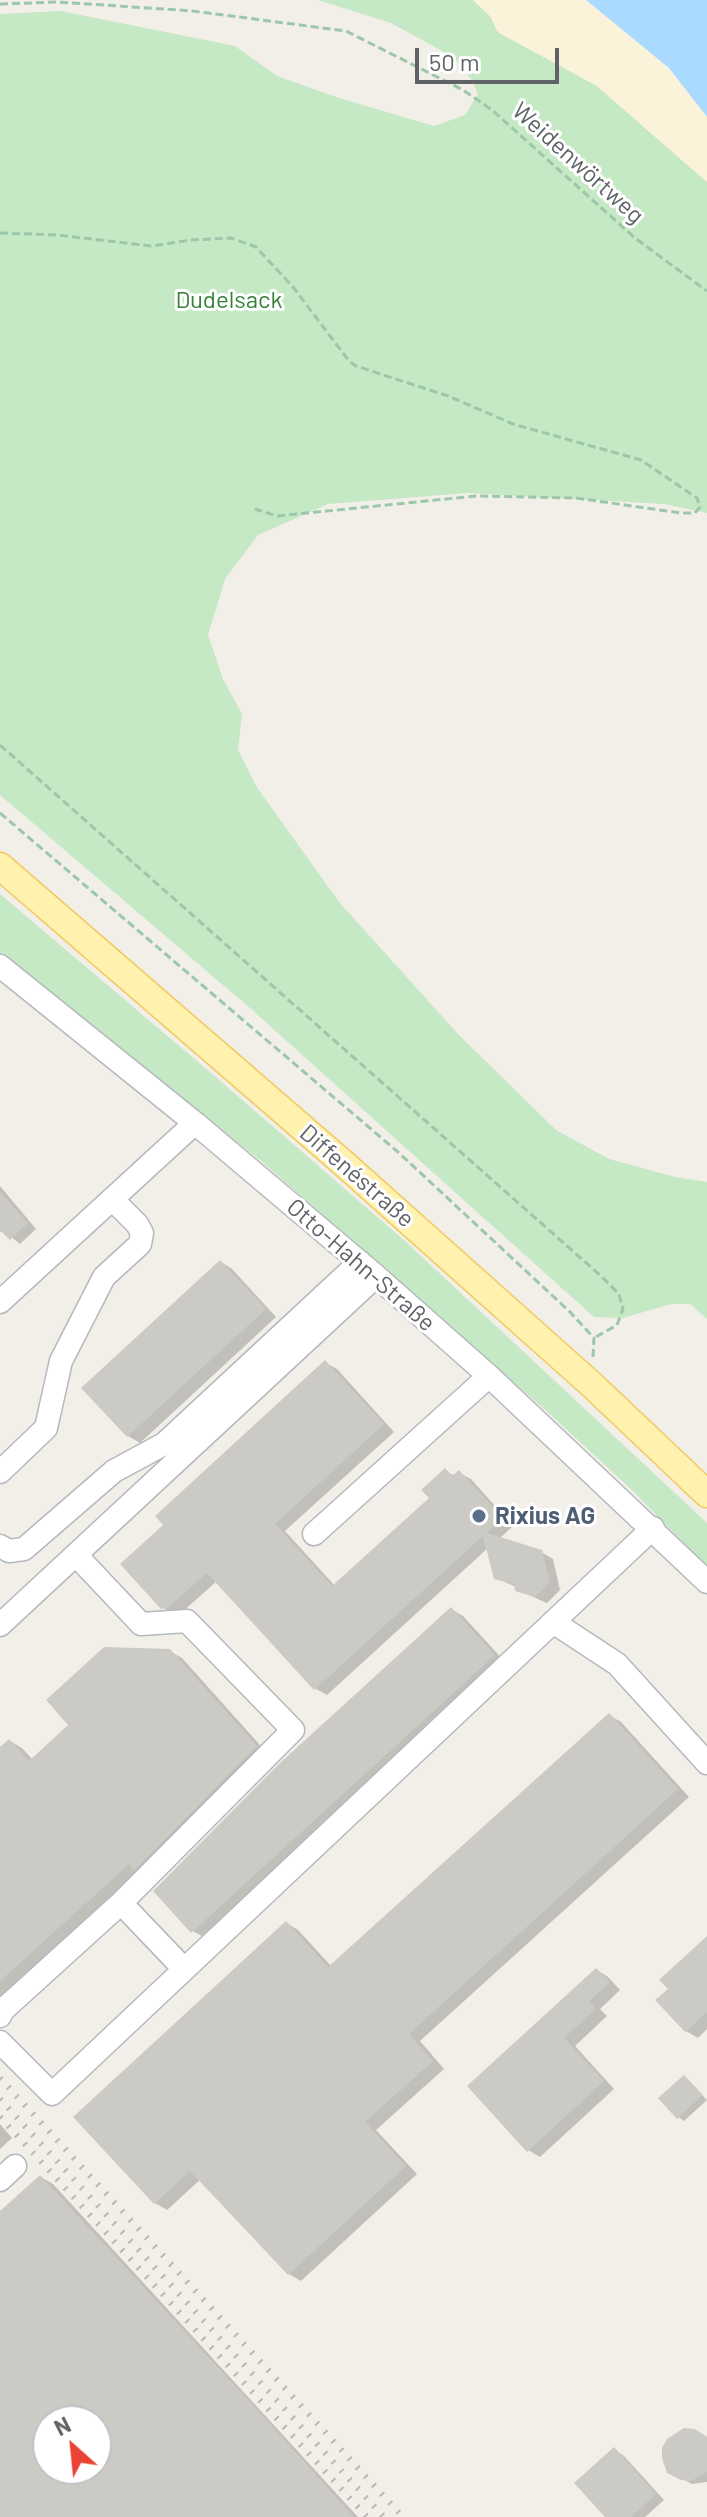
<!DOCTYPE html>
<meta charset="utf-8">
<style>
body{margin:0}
#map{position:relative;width:707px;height:2517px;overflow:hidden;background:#f1efe8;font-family:Barlow,sans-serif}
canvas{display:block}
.north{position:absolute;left:32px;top:2405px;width:80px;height:80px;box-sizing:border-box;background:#fff;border:2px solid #bfc1c3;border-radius:50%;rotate:333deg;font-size:22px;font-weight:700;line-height:32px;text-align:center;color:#5f6368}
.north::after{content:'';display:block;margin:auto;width:28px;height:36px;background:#ea4335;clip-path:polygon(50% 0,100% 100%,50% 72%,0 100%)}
.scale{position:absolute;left:415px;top:48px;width:144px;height:36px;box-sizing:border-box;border:4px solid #5f6368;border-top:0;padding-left:10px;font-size:24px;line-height:28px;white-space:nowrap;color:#5f6368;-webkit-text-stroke:6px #fff;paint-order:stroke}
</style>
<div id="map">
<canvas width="707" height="2517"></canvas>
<div class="north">N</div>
<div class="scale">50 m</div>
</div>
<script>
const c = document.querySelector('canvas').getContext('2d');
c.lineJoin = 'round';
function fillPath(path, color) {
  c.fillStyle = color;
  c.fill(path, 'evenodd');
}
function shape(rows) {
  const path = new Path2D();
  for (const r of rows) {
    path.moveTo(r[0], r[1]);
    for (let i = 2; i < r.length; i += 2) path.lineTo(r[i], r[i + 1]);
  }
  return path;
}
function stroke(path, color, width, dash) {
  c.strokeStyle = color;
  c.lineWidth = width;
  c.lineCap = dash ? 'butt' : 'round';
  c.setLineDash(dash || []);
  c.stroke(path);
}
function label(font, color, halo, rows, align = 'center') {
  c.font = font + ' Barlow,sans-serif';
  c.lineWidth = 6;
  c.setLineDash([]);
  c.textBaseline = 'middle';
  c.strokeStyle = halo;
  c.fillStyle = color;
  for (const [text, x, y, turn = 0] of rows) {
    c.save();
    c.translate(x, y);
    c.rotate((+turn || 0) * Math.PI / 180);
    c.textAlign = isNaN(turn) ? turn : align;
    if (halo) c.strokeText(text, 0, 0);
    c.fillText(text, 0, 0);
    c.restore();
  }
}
const green = shape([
 [318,0,473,0,490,16,497,31,597,86,707,182,707,513,664,504,468,493,328,504,258,535,225,579,208,635,223,679,242,714,238,750,256,786,339,902,458,1034,556,1130,609,1159,675,1177,707,1182,707,1319,690,1304,671,1304,623,1318,594,1317,250,1008,0,795,0,14,61,11,235,46,277,76,339,98,434,126,465,115,478,94,472,80,453,57,391,23],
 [0,894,211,1073,406,1242,707,1523,707,1567,632,1490,551,1415,260,1160,129,1058,0,954]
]);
const sand = shape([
 [473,0,586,0,669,68,707,117,707,182,597,86,499,33,490,16]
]);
const water = shape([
 [586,0,707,0,707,117,669,68]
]);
const shadow = shape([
 [0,1186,36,1229,20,1244,2,1230,0,1232],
 [221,1262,232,1269,276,1317,140,1443,128,1436,84,1388],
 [326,1363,337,1369,394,1432,285,1531,335,1586,432,1498,445,1471,455,1476,459,1473,471,1479,513,1526,499,1539,541,1552,553,1559,560,1590,547,1603,517,1590,516,1587,496,1578,488,1548,327,1695,316,1689,217,1581,180,1614,174,1614,162,1607,166,1525],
 [451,1609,463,1616,506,1663,205,1938,193,1931],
 [169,1651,182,1658,268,1754,0,1999,0,1750,10,1741,22,1748,33,1760],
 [609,1715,621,1722,689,1797,420,2041,444,2069,376,2130,417,2174,301,2281,289,2274,201,2179,167,2210,155,2203,286,1923,298,1930,332,1967],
 [707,1939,707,2029,698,2038,686,2031,671,1989],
 [597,1970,608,1977,620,1990,600,2009,607,2016,575,2046,614,2089,540,2157,528,2150,470,2086],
 [684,2077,707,2100,684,2121,678,2117],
 [0,2124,12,2138,0,2149],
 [41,2177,53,2184,358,2517,0,2517,0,2214],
 [48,2421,96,2421,96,2469,48,2469],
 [707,2437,707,2482,692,2484,668,2471],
 [614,2450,623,2455,664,2500,645,2517,608,2517]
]);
const building = shape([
 [0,1192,28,1223,10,1240,0,1230],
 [220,1260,266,1309,127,1437,81,1388],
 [325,1360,384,1424,275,1524,332,1586,429,1498,421,1490,445,1468,452,1476,459,1470,503,1518,487,1533,542,1550,550,1583,535,1597,515,1591,514,1584,494,1579,483,1536,314,1690,207,1573,167,1608,161,1609,120,1564,163,1525,155,1516],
 [451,1607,495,1655,191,1933,153,1891,280,1763],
 [104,1647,170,1649,257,1746,134,1870,129,1864,0,1981,0,1747,9,1739,29,1761,68,1725,46,1700],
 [609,1713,678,1789,409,2034,433,2061,365,2122,406,2166,288,2275,190,2171,154,2204,73,2117,286,1921,328,1967],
 [707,1936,707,2012,685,2032,655,2000,668,1989,659,1980],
 [596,1968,610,1982,589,2001,596,2009,564,2038,604,2081,527,2152,467,2086],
 [684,2075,703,2095,677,2119,658,2098],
 [40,2175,262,2415,354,2517,0,2517,0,2211],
 [48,2421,96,2421,96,2469,48,2469],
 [684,2428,695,2429,707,2437,707,2472,691,2481,681,2480,667,2473,662,2458,662,2448,667,2439],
 [614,2447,656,2494,631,2517,605,2517,574,2483]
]);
const path = shape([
 [0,4,58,2,193,11,346,31,463,90,492,110,635,238,707,291],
 [0,233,57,235,151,246,191,240,231,238,256,247,293,287,349,361,356,366,448,396,513,424,641,460,697,498,700,507,695,513,681,513,576,498,476,496,277,516,255,509],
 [0,745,601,1276,619,1294,623,1309,617,1325,594,1338],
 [0,813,398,1152,570,1312,594,1338,593,1357]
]);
const minor = shape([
 [0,966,195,1123,376,1276,489,1376,707,1582],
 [0,1302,195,1123],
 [0,1472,46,1428,61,1361,104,1277,140,1244,142,1233,137,1224,112,1199],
 [314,1534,489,1376],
 [0,1546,9,1551,24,1549,114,1471,164,1444,360,1262],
 [76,1555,141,1624,187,1621,293,1730,121,1903,184,1969],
 [553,1622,617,1664,707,1763],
 [0,1625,376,1276],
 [0,2016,3,2010,121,1903],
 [0,2042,52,2094,653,1528],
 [0,2180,15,2166]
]);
const major = shape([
 [0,866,342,1162,592,1385,707,1494]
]);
const rail = shape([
 [0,2078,403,2517],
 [0,2099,384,2517],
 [0,2117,367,2517]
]);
const markers = [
 [479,1516,8,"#5c6f8a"]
];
const streetNames = [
 ["Weidenwörtweg",578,163,42],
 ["Diffenéstraße",357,1176,41],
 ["Otto-Hahn-Straße",361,1265,41]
];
const parkNames = [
 ["Dudelsack",229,300]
];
const serviceNames = [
 ["Rixius AG",495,1516]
];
fillPath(green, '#c5e8c5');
fillPath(sand, '#fbf3d9');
fillPath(water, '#aadaff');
fillPath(shadow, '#0003');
fillPath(building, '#cccac5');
stroke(minor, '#b5b8bc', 25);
stroke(major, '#f2c960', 29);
stroke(path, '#9cc7a9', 3, [8, 4]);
stroke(minor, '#fff', 22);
stroke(major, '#fff2af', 26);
stroke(rail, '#b6b7b8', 6, [2, 10]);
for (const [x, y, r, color] of markers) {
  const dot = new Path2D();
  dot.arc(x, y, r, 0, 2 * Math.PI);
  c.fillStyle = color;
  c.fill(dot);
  stroke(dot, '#fff', 3);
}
label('24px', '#5f6368', '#fff', streetNames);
label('24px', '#348238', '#fff', parkNames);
label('bold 24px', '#4e5e75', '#fff', serviceNames, 'left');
</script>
